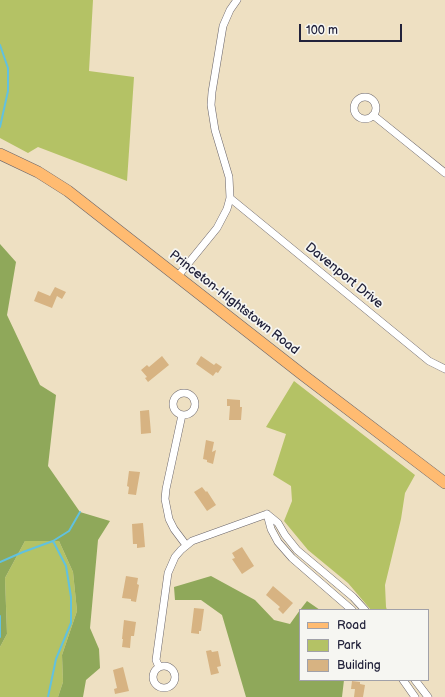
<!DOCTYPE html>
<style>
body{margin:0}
#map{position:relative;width:445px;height:697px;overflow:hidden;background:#eee0c2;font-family:"Balsamiq Sans",sans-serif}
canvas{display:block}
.legend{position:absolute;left:299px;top:609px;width:130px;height:72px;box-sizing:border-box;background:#f6f6f2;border:1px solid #a1a1a9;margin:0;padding:5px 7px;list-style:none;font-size:12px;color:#22223b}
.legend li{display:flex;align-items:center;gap:8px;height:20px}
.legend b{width:20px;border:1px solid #a1a1a9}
.scale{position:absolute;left:299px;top:24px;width:103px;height:18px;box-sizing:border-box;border:2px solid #22223b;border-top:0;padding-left:5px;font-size:12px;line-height:14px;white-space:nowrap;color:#22223b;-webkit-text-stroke:3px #f6f6f2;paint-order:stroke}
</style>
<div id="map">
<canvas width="445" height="697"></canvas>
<ul class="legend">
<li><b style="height:5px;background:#ffbb71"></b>Road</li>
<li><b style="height:11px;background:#b4c265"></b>Park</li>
<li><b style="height:11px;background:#d7b382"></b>Building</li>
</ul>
<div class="scale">100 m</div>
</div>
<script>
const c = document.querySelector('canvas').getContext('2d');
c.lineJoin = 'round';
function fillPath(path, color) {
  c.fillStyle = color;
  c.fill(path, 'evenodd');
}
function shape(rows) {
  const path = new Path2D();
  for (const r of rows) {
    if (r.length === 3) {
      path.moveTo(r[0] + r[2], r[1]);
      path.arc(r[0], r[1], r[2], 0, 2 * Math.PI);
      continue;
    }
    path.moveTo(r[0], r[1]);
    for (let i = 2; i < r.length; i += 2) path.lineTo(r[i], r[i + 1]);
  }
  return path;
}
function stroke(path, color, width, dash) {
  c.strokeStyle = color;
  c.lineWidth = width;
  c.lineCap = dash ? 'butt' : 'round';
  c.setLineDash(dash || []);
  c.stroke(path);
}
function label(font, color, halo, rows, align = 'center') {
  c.font = font + ' "Balsamiq Sans",sans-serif';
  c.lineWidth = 3.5;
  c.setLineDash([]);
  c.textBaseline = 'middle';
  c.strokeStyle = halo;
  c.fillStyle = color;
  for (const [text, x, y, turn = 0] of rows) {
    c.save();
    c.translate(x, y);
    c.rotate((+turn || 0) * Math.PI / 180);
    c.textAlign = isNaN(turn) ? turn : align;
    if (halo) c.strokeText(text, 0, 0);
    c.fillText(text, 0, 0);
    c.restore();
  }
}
const green = shape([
 [0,0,93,0,89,71,134,77,127,181,38,147,28,153,0,138],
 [294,381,415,475,405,493,401,519,385,585,386,607,387,610,371,610,348,583,308,550,284,521,292,501,291,486,273,475,286,434,266,427],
 [25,541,59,541,73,572,77,611,62,655,63,682,58,697,0,697,0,647,7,634,5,578]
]);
const forest = shape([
 [0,244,16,262,7,315,40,385,56,395,48,466,80,512,110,521,98,540,90,628,99,649,100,668,86,680,83,697,58,697,63,682,62,655,77,611,73,572,59,541,25,541,5,578,7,634,0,647],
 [211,576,255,600,274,620,290,624,300,610,300,680,344,680,342,697,246,697,222,615,201,600,175,600,174,587],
 [307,601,320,610,300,610]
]);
const stream = shape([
 [0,45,8,68,8,91,0,127],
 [0,562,23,552,53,541,69,531,80,512],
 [0,616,0,637],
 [48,697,56,659,71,623,71,597,66,566,53,541]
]);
const building = shape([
 [55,287,66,292,62,299,57,296,52,308,34,301,38,291,50,296],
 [162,356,169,365,148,382,145,378,147,377,141,370,147,365,149,367],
 [201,356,214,365,216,363,222,367,218,373,216,372,213,376,196,364],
 [227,399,240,400,240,407,242,407,241,420,229,420,230,406,227,406],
 [149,410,151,433,141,434,140,411],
 [206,440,214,442,212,452,216,450,213,464,207,462,207,460,203,459],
 [129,471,140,472,136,495,128,494,129,487,127,486],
 [202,487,206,492,207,491,216,505,207,511,194,492],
 [143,523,145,547,137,548,137,544,133,544,132,524],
 [242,547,254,566,242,574,232,559,235,558,232,553],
 [126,576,138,578,137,584,139,585,136,602,131,601,131,599,122,598],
 [273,586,293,603,283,614,278,609,280,607,266,595],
 [194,608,204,609,201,631,199,631,199,634,191,633],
 [124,620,136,622,134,636,131,636,130,648,122,647,123,639,122,639],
 [211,650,212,652,218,651,221,666,217,667,219,673,211,675,206,651],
 [123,667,129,691,115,694,114,689,117,688,113,670],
 [352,681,360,682,360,684,365,685,363,697,354,697,355,689,351,689]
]);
const street = shape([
 [365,108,11],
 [373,115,445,173],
 [230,198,429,361,445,369],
 [178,276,217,228,227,209,230,198,229,177,215,130,211,105,212,92,223,26,230,10,237,0],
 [184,404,11],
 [182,415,166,489,165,499,169,519,174,529,186,545],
 [267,514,278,523,285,535,297,550,353,597,365,610],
 [267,514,271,529,278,542,292,558,352,610],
 [164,677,11],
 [159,667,156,660,168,573,175,557,181,550,192,541,267,514],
 [403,680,415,697],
 [415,680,428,697]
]);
const primary = shape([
 [0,154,38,172,68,191,303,375,445,483]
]);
const streetNames = [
 ["Davenport Drive",344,276,39],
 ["Princeton-Hightstown Road",234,303,38]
];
fillPath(green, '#b4c265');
fillPath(forest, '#8fa85a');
stroke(stream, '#61c1df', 2);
fillPath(building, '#d7b382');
stroke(street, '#69646a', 8);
stroke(primary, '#69646a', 12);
stroke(street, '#fff', 7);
stroke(primary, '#ffbb71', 11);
label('13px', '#22223b', '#f6f6f2', streetNames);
</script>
